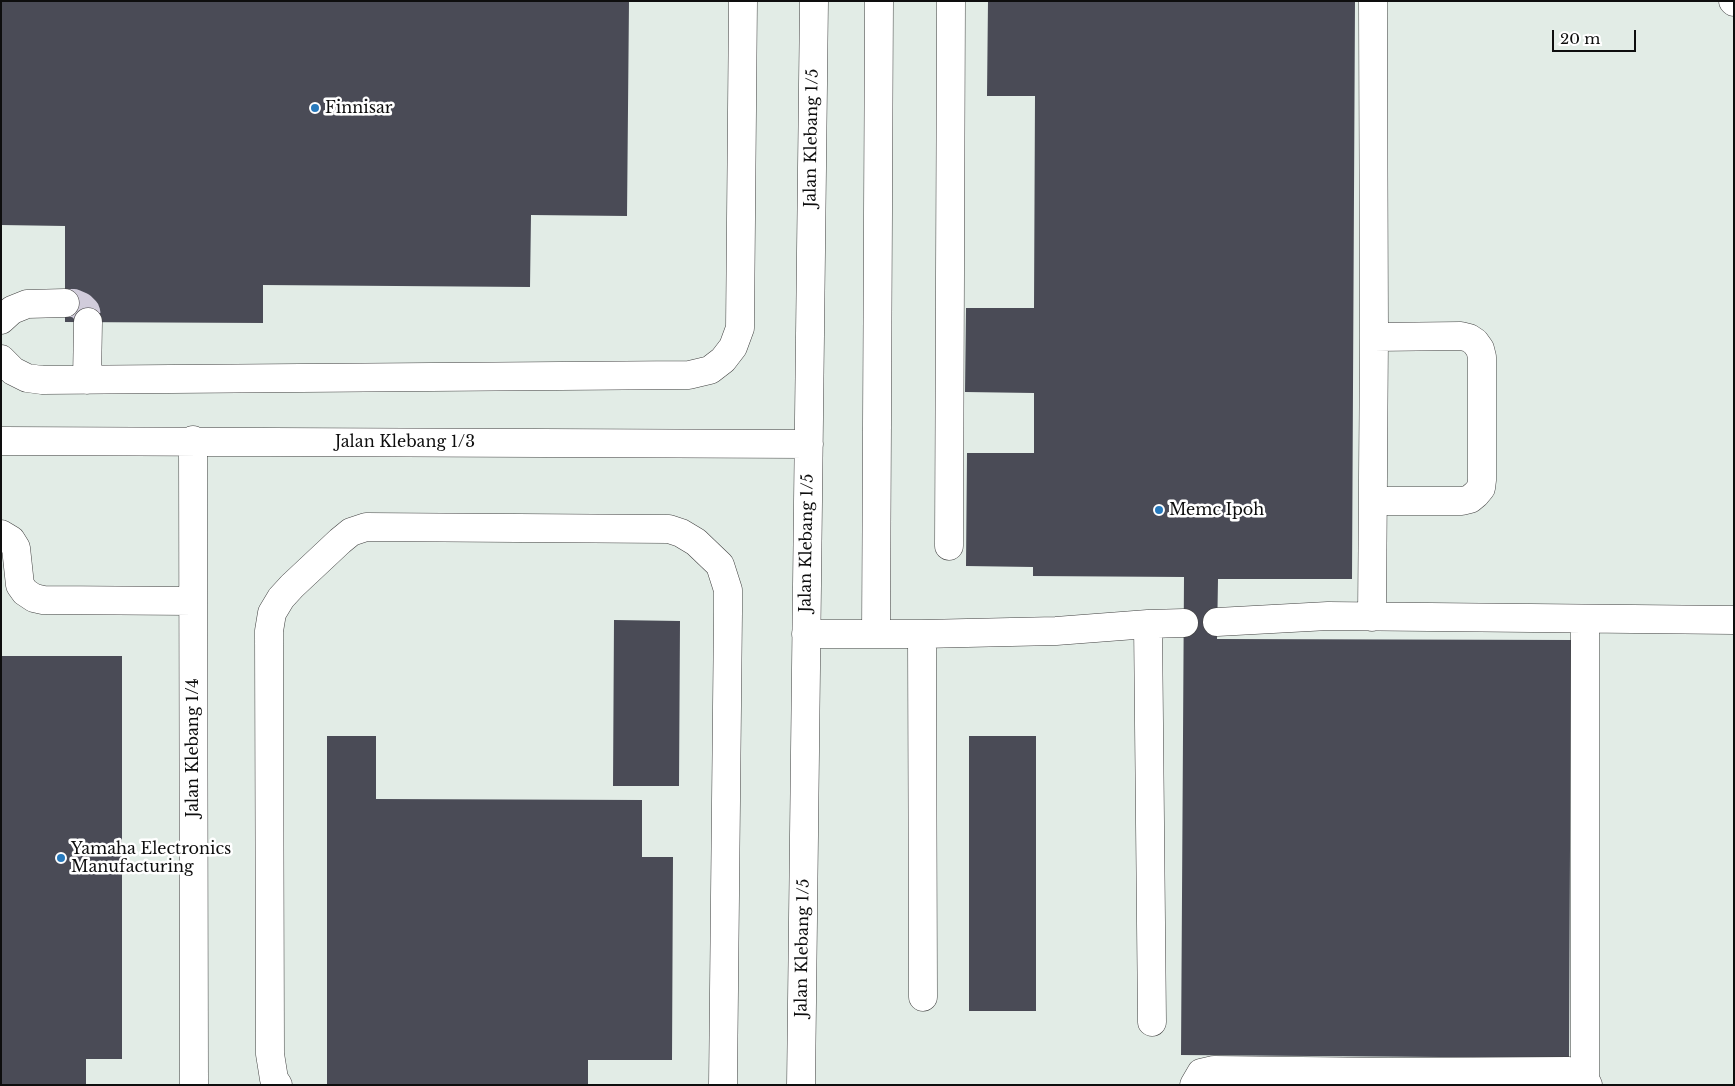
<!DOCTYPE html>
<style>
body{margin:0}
#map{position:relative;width:1735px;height:1086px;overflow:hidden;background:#f3eeff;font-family:"Libre Baskerville",serif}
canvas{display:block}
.frame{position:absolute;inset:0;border:2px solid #0e0e0e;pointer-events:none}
.scale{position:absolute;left:1552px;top:30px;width:84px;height:22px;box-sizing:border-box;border:2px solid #0e0e0e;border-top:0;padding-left:6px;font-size:15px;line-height:18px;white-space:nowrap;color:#0e0e0e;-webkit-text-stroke:4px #fff;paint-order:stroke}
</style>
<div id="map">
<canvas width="1735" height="1086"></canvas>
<div class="frame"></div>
<div class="scale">20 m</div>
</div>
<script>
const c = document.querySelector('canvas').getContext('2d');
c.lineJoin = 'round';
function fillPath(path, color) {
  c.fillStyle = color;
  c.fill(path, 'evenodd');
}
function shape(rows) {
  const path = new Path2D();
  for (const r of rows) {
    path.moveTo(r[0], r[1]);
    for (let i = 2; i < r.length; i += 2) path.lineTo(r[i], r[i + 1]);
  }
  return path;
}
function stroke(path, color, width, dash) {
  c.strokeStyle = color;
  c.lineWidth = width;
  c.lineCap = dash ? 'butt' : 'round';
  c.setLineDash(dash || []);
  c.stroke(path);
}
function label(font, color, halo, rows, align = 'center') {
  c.font = font + ' "Libre Baskerville",serif';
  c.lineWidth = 5;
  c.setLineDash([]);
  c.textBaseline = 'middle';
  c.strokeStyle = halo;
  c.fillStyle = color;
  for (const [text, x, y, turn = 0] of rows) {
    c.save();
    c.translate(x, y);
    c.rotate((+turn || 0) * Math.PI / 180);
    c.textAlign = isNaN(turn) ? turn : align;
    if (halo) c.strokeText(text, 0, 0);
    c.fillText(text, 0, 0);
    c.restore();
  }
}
const industrial = shape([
 [1,1,1734,1,1734,1085,1,1085]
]);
const building = shape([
 [1,1,629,1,627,216,531,215,530,287,263,285,263,323,65,322,65,226,1,225],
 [988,1,1355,1,1352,579,1218,579,1217,639,1571,640,1569,1058,1181,1055,1184,577,1033,576,1033,567,966,566,967,453,1034,453,1034,393,965,392,966,308,1034,308,1035,96,987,96],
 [614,620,680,621,679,786,613,786],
 [1,656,122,656,122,1059,86,1059,86,1085,1,1085],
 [327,736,376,736,376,799,642,800,642,857,673,857,672,1060,588,1060,588,1085,327,1085],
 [969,736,1036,736,1036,1011,969,1011]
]);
const minorTunnel = shape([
 [65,303,74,303,81,306,86,311,88,322]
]);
const minor = shape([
 [1733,1,1734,2],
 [1,320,12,310,27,304,65,303],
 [1,359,13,371,27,378,42,380,689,375,710,370,723,360,733,347,740,328,743,1],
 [87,380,88,322],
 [193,440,194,1085],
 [1,441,809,444],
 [1373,501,1462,501,1470,499,1476,494,1481,488,1482,480,1482,357,1480,349,1475,342,1469,338,1461,336,1374,337],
 [1,534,11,540,16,548,20,585,25,592,34,598,43,600,193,601],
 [949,546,951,1],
 [1372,617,1374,337,1373,1],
 [1585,619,1585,1079],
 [1217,622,1328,616,1734,620],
 [1148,624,1152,1022],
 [806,634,922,634,1056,631,1148,624,1184,623],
 [876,634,879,1],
 [922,634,923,997],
 [278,1085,274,1079,270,1054,269,631,272,613,281,598,292,586,340,541,351,532,366,527,669,529,681,533,696,542,720,565,728,590,728,612,723,1085],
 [801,1085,814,1],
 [1194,1085,1201,1073,1214,1070,1388,1072,1569,1071,1577,1073,1584,1077,1588,1085]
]);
const markers = [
 [315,108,5,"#2779bc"],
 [1159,510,5,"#2779bc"],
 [61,858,5,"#2779bc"]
];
const poiNames = [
 ["Finnisar",325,108],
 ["Memc Ipoh",1169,510],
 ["Yamaha Electronics",71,849],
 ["Manufacturing",71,867]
];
const streetNames = [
 ["Jalan Klebang 1/5",812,138,-89],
 ["Jalan Klebang 1/3",405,442],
 ["Jalan Klebang 1/5",807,543,-89],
 ["Jalan Klebang 1/4",193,748,-90],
 ["Jalan Klebang 1/5",803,948,-89]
];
fillPath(industrial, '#e2ece6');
fillPath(building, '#4a4b56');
stroke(minorTunnel, '#d1ccdb', 28, [28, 14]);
stroke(minor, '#414141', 29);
stroke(minor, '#fff', 28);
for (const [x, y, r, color] of markers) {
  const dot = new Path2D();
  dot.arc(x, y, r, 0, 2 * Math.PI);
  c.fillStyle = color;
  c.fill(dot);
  stroke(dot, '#fff', 2);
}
label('16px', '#0e0e0e', '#fff', poiNames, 'left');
label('16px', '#0e0e0e', '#fff', streetNames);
</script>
